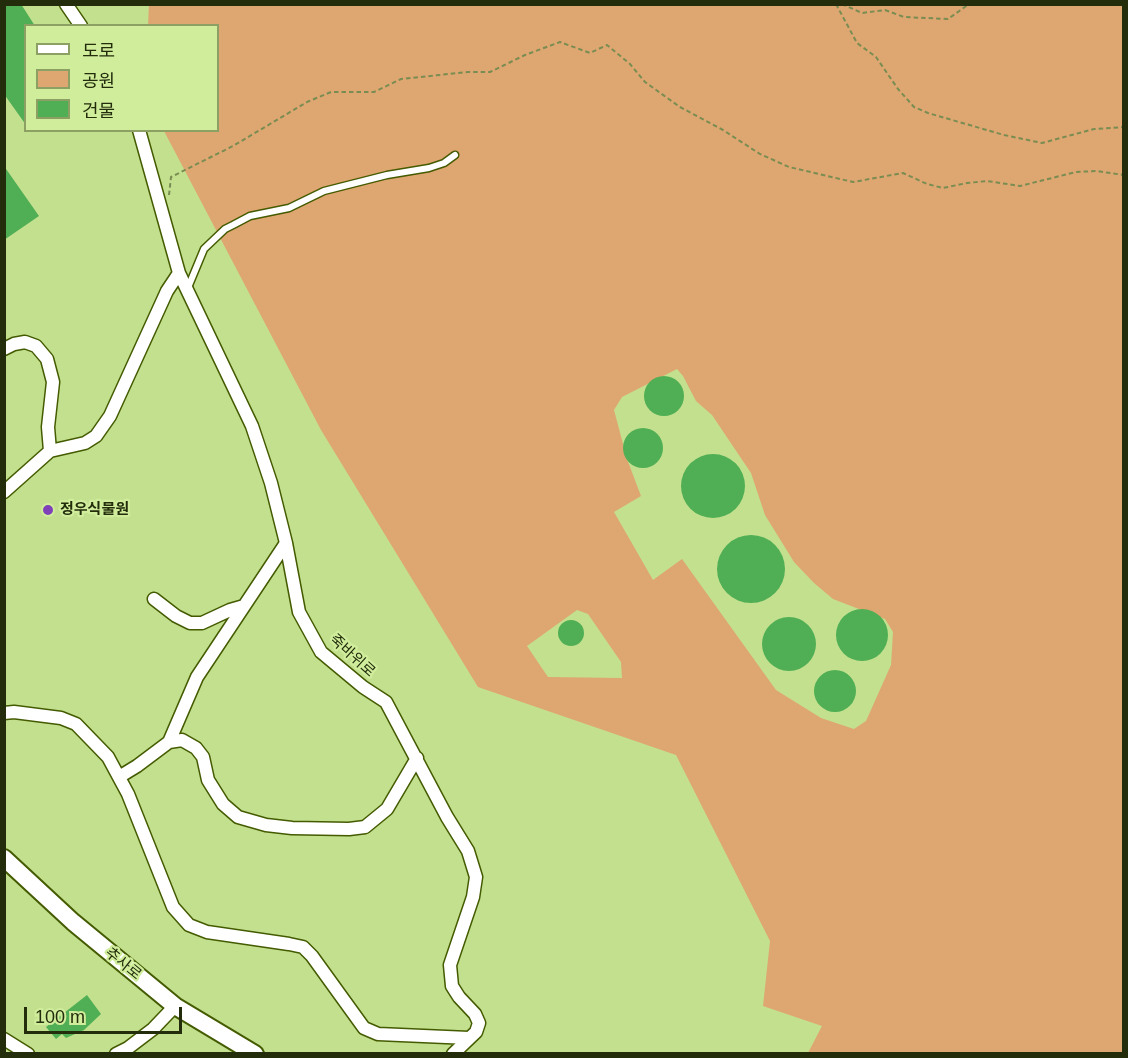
<!DOCTYPE html>
<meta charset="utf-8">
<style>
body{margin:0}
#map{position:relative;width:1128px;height:1058px;overflow:hidden;background:#c3e08f;font-family:Helvetica,"Noto Sans KR",sans-serif}
canvas{display:block}
.frame{position:absolute;inset:0;border:6px solid #232d0c;pointer-events:none}
.legend{position:absolute;left:24px;top:24px;width:195px;height:108px;box-sizing:border-box;background:#d0ed9c;border:2px solid #8ba062;margin:0;padding:8px 10px;list-style:none;font-size:18px;color:#232d0c}
.legend li{display:flex;align-items:center;gap:12px;height:30px}
.legend b{width:30px;border:2px solid #8ba062}
.scale{position:absolute;left:24px;top:1007px;width:158px;height:27px;box-sizing:border-box;border:3px solid #232d0c;border-top:0;padding-left:8px;font-size:18px;line-height:21px;white-space:nowrap;color:#232d0c;-webkit-text-stroke:4px #d0ed9c;paint-order:stroke}
</style>
<div id="map">
<canvas width="1128" height="1058"></canvas>
<div class="frame"></div>
<ul class="legend">
<li><b style="height:8px;background:#fff"></b>도로</li>
<li><b style="height:16px;background:#dea670"></b>공원</li>
<li><b style="height:16px;background:#50af54"></b>건물</li>
</ul>
<div class="scale">100 m</div>
</div>
<script>
const c = document.querySelector('canvas').getContext('2d');
c.lineJoin = 'round';
function fillPath(path, color) {
  c.fillStyle = color;
  c.fill(path, 'evenodd');
}
function shape(rows) {
  const path = new Path2D();
  for (const r of rows) {
    if (r.length === 3) {
      path.moveTo(r[0] + r[2], r[1]);
      path.arc(r[0], r[1], r[2], 0, 2 * Math.PI);
      continue;
    }
    path.moveTo(r[0], r[1]);
    for (let i = 2; i < r.length; i += 2) path.lineTo(r[i], r[i + 1]);
  }
  return path;
}
function stroke(path, color, width, dash) {
  c.strokeStyle = color;
  c.lineWidth = width;
  c.lineCap = dash ? 'butt' : 'round';
  c.setLineDash(dash || []);
  c.stroke(path);
}
function label(font, color, halo, rows, align = 'center') {
  c.font = font + ' Helvetica,"Noto Sans KR",sans-serif';
  c.lineWidth = 4.5;
  c.setLineDash([]);
  c.textBaseline = 'middle';
  c.strokeStyle = halo;
  c.fillStyle = color;
  for (const [text, x, y, turn = 0] of rows) {
    c.save();
    c.translate(x, y);
    c.rotate((+turn || 0) * Math.PI / 180);
    c.textAlign = isNaN(turn) ? turn : align;
    if (halo) c.strokeText(text, 0, 0);
    c.fillText(text, 0, 0);
    c.restore();
  }
}
const green = shape([
 [149,4,1123,5,1123,1053,808,1053,822,1026,763,1006,770,941,676,755,478,687,321,430,164,131,218,130,218,26,148,26],
 [677,369,683,376,696,401,712,415,751,473,765,515,794,562,814,583,833,599,885,619,893,632,891,665,866,721,854,729,821,718,776,690,682,559,653,580,614,512,641,496,627,459,614,410,622,397],
 [577,610,588,614,621,662,622,678,548,677,527,646]
]);
const building = shape([
 [4,4,21,4,35,26,26,26,26,125,4,94],
 [4,166,39,216,4,240],
 [664,396,20],
 [643,448,20],
 [713,486,32],
 [751,569,34],
 [862,635,26],
 [789,644,27],
 [571,633,13],
 [835,691,21],
 [87,995,101,1014,84,1030,66,1038,62,1034,56,1039,46,1027]
]);
const path = shape([
 [836,4,857,43,876,57,898,89,914,107,928,113,1004,135,1042,143,1094,129,1124,127],
 [842,4,862,13,885,10,904,17,948,19,969,4],
 [169,195,171,177,233,146,307,102,331,92,374,92,401,79,468,72,490,72,525,55,560,42,590,53,607,45,630,64,645,82,680,107,723,130,760,154,789,167,853,182,903,173,927,184,943,188,967,183,987,181,1020,186,1076,172,1096,171,1124,175]
]);
const lane = shape([
 [187,290,204,249,225,229,233,225,250,216,289,208,324,191,387,175,429,168,444,163,455,155]
]);
const street = shape([
 [66,4,81,26],
 [139,130,179,273,252,426,271,483,286,543,299,612,321,652,363,687,386,702,447,817,468,851,476,877,473,897,450,965,452,986,459,997,475,1014,479,1023,476,1032,453,1054],
 [4,349,14,344,25,342,36,346,47,359,53,382,48,427,50,451],
 [4,492,50,451,85,443,96,436,110,416,167,291,179,273],
 [154,599,176,616,190,623,202,623,230,610,244,606],
 [4,713,14,712,61,718,76,724,108,757,128,794,173,907,189,925,207,932,289,944,303,947,312,956,364,1028,378,1034,469,1038],
 [169,742,182,740,196,748,203,757,208,780,223,804,238,817,266,825,292,828,349,829,365,827,387,809,417,758],
 [119,777,137,766,169,742,197,677,286,543],
 [4,1039,28,1054],
 [116,1054,128,1048,153,1029,175,1006]
]);
const secondary = shape([
 [4,858,73,922,175,1006,255,1054]
]);
const markers = [
 [48,510,6,"#7e41b7"]
];
const poiNames = [
 ["정우식물원",60,510]
];
const streetNames = [
 ["죽바위로",352,656,42],
 ["추사로",123,964,39]
];
fillPath(green, '#dea670');
fillPath(building, '#50af54');
stroke(lane, '#445b00', 9);
stroke(street, '#445b00', 15);
stroke(secondary, '#445b00', 20);
stroke(path, '#798d52', 2, [4.5, 3]);
stroke(lane, '#fff', 6);
stroke(street, '#fff', 12);
stroke(secondary, '#fff', 16);
for (const [x, y, r, color] of markers) {
  const dot = new Path2D();
  dot.arc(x, y, r, 0, 2 * Math.PI);
  c.fillStyle = color;
  c.fill(dot);
  stroke(dot, '#d0ed9c', 2);
}
label('bold 15px', '#232d0c', '#d0ed9c', poiNames, 'left');
label('15px', '#232d0c', '#d0ed9c', streetNames);
</script>
